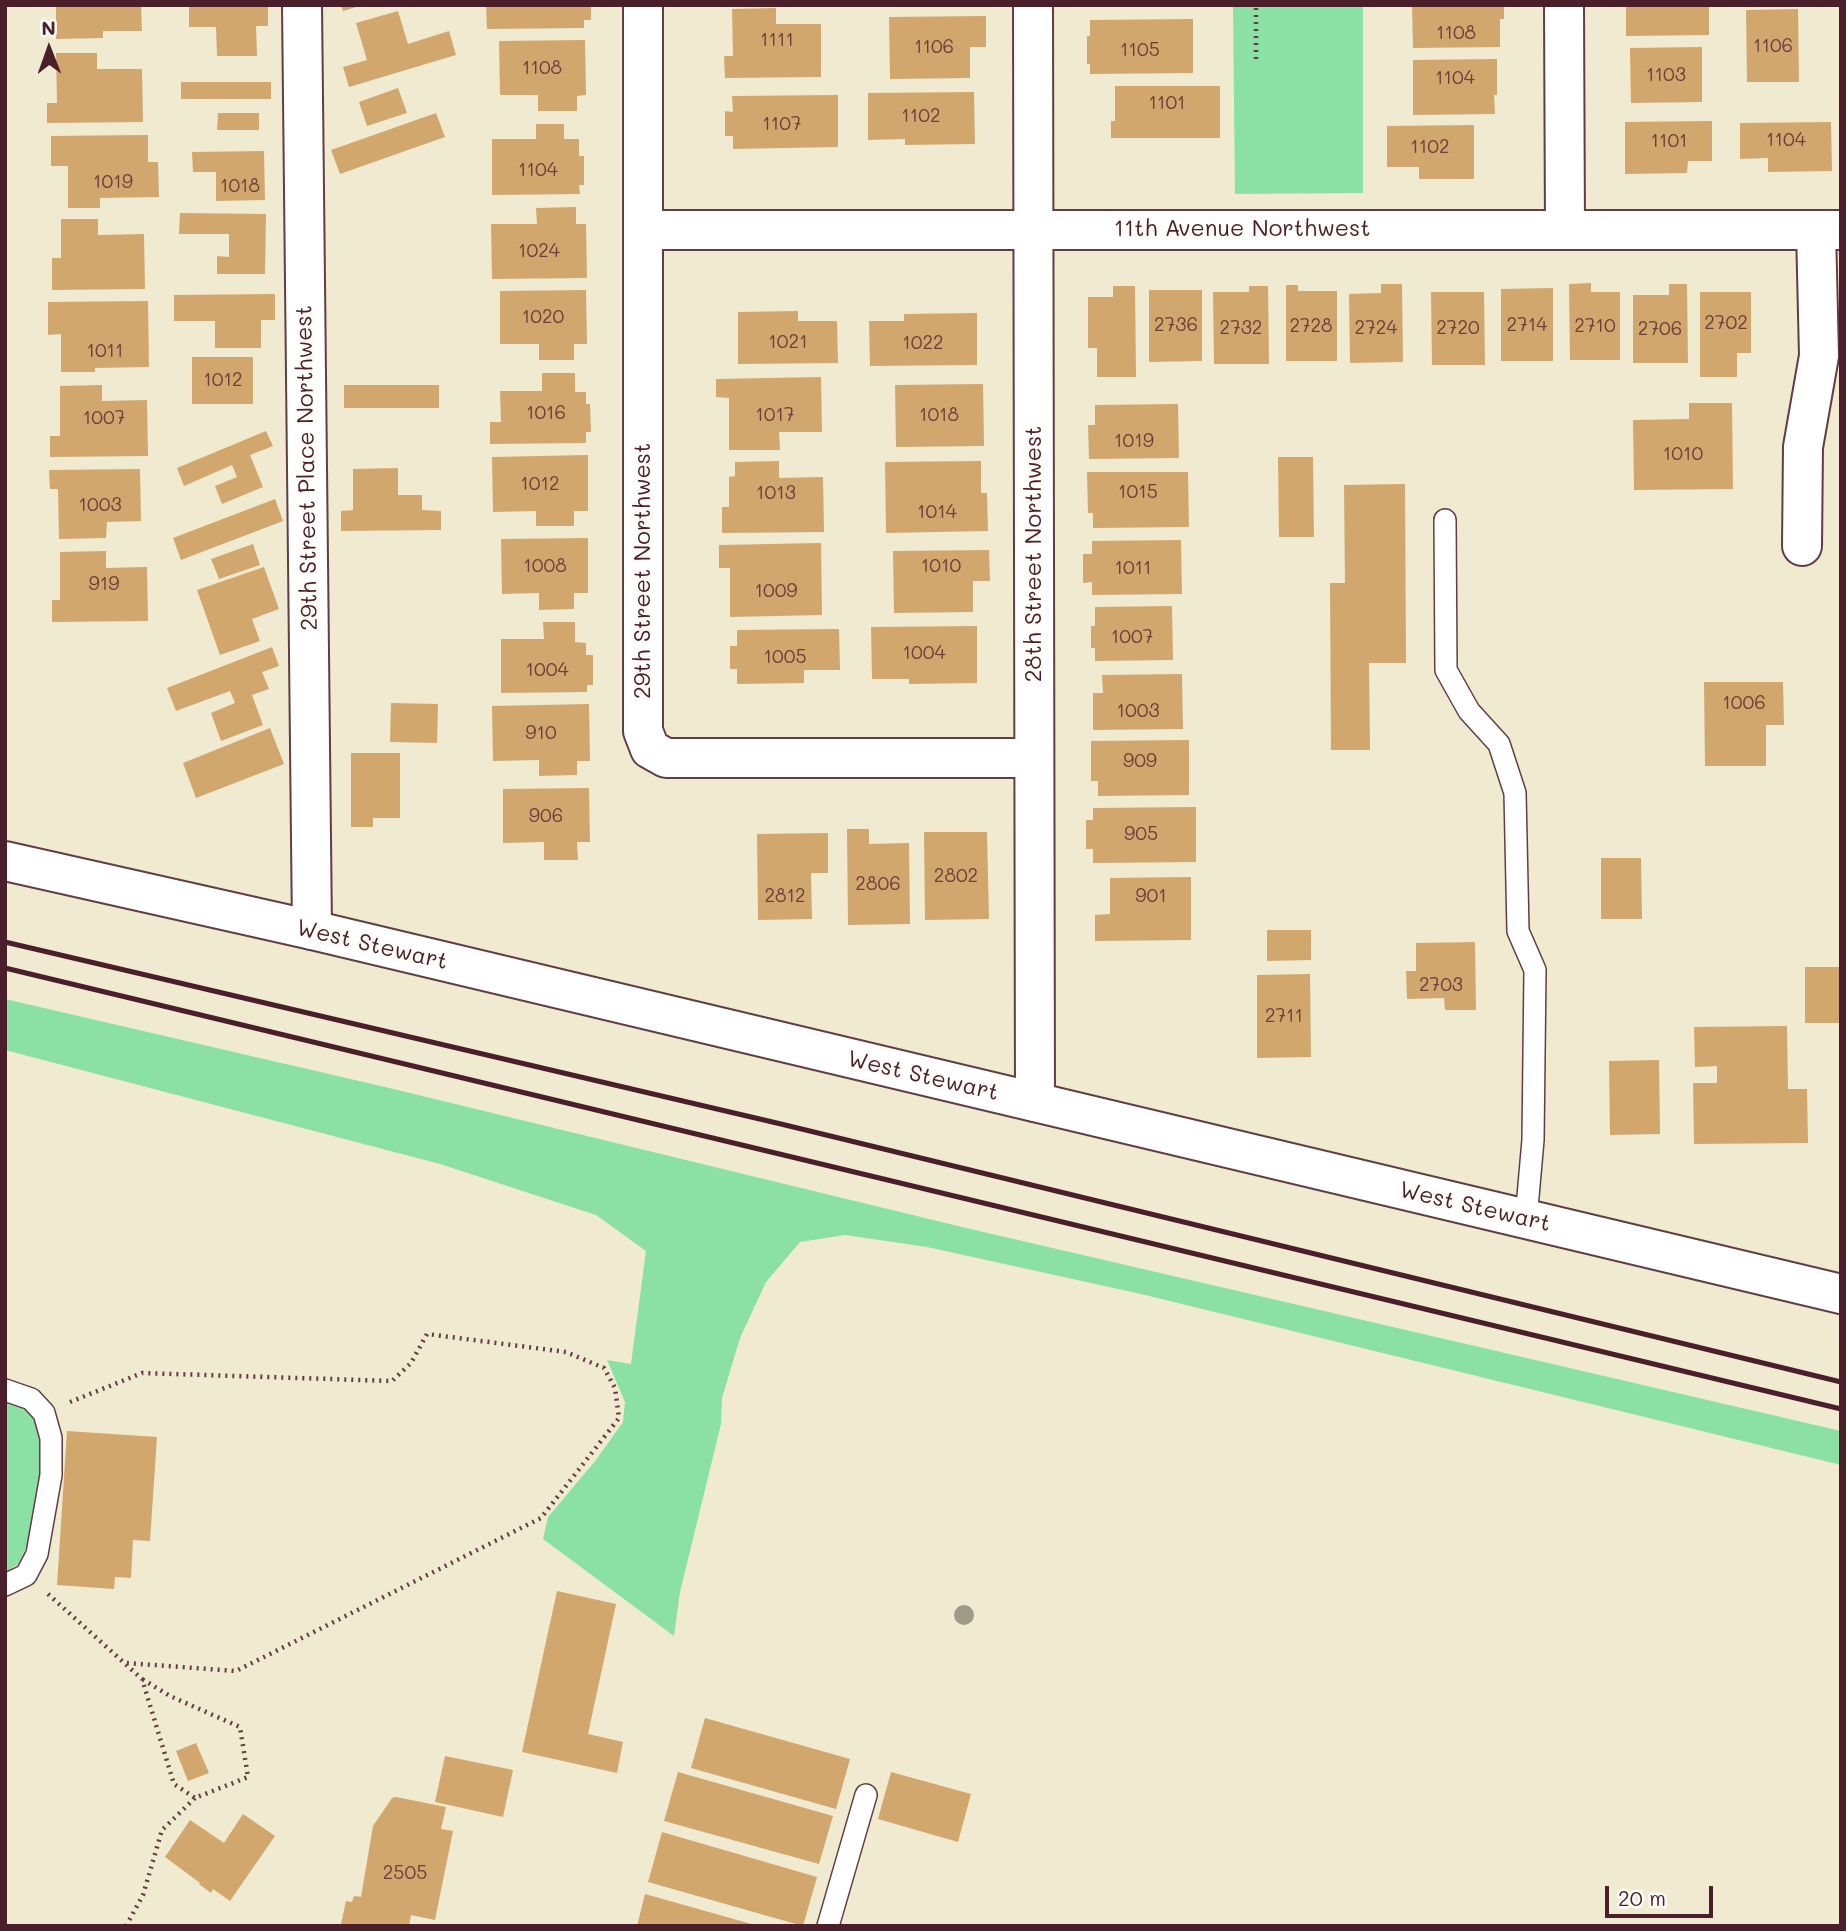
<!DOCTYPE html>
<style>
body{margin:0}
#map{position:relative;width:1846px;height:1931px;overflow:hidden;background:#efead0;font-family:Mali,sans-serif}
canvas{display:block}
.frame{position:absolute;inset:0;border:7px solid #4a1f2b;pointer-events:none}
.north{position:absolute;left:14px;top:14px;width:70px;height:70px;-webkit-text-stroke:5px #fdfcf7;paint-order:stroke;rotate:359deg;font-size:19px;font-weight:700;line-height:28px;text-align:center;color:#4a1f2b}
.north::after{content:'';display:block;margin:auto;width:24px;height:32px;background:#4a1f2b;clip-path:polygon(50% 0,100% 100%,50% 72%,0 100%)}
.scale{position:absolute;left:1605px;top:1886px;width:108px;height:32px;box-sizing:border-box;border:4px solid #4a1f2b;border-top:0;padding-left:9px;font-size:21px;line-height:24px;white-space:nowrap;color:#4a1f2b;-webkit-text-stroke:5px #fdfcf7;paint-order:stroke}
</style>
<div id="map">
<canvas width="1846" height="1931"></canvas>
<div class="frame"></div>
<div class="north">N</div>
<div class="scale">20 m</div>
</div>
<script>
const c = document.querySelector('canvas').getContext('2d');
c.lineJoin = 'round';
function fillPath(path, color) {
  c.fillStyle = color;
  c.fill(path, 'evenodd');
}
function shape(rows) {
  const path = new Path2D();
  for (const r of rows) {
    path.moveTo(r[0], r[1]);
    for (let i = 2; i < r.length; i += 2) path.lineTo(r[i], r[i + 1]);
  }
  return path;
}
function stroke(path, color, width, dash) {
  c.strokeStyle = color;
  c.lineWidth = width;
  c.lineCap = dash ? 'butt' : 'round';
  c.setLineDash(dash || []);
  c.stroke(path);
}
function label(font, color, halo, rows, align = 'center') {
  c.font = font + ' Mali,sans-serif';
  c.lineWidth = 5;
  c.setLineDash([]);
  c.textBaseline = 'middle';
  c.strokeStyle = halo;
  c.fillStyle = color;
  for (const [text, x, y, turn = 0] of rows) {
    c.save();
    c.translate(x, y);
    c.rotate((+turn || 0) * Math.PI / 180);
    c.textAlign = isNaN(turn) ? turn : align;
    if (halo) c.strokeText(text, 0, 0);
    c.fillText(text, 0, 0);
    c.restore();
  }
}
const green = shape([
 [1233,5,1363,5,1363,193,1235,194],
 [5,999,385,1087,962,1227,1841,1431,1841,1465,1141,1294,927,1247,845,1235,800,1242,766,1282,740,1338,722,1398,721,1424,680,1592,674,1636,543,1539,548,1517,596,1460,623,1422,625,1402,607,1360,631,1364,646,1251,596,1215,440,1164,5,1050],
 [5,1399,28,1408,35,1419,44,1438,44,1470,31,1538,18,1564,5,1572]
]);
const building = shape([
 [56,5,141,5,142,31,103,31,103,38,56,39],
 [189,5,268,5,268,26,256,26,257,56,217,56,216,27,189,27],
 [341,5,360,5,360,6,343,11],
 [486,5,591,5,591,20,584,20,584,28,487,29],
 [1412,5,1504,5,1504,19,1500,19,1500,47,1413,48],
 [1626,5,1709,5,1709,35,1626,36],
 [776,8,776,24,821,24,821,77,725,78,724,56,733,56,732,9],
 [1798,9,1799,82,1747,82,1746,10],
 [398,11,408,44,449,31,456,55,349,87,343,67,367,60,356,23],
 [986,16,986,47,970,47,970,78,890,79,889,17],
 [1193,19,1193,73,1090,74,1090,64,1087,64,1087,36,1090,36,1090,20],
 [585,40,586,95,577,96,577,111,538,111,538,95,500,95,499,41],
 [1702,47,1702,102,1631,103,1630,48],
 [56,53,97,53,97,69,142,69,143,122,47,123,47,103,57,103],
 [1497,59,1497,95,1494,95,1495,114,1413,115,1413,60],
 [181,82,271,82,271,99,181,99],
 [1115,86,1220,86,1220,138,1111,138,1111,121,1115,121],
 [398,88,407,113,367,126,359,102],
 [974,92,975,144,905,145,905,139,868,140,868,93],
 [838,95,838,147,733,149,733,136,725,136,725,111,733,112,732,96],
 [218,113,259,113,259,130,217,130],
 [436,113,445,137,340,174,331,150],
 [1712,121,1712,161,1688,161,1687,173,1625,174,1625,122],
 [1831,122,1832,171,1768,172,1768,158,1740,159,1740,123],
 [536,124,564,124,564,139,579,139,579,156,584,156,584,185,579,185,580,194,492,195,492,139,536,139],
 [1474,125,1474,179,1419,179,1419,167,1387,167,1387,126],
 [148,135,148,162,158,162,159,197,100,198,100,208,68,208,68,166,51,166,51,136],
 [264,151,265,200,216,201,216,172,193,172,192,152],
 [576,207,576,224,586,224,587,278,492,279,491,224,537,224,536,208],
 [180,213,266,214,265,274,217,274,217,256,229,257,229,234,179,234],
 [61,219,98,219,98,235,144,234,145,289,52,290,52,258,61,258],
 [1591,283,1591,292,1620,292,1620,360,1570,360,1569,284],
 [1381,284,1402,284,1403,362,1350,363,1349,294,1381,293],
 [1669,284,1687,284,1688,363,1633,363,1633,295,1669,295],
 [1286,285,1298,285,1298,291,1337,291,1337,361,1286,361],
 [1113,286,1135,286,1136,377,1097,377,1097,348,1088,348,1088,297,1113,297],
 [1249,286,1268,286,1269,364,1214,364,1213,292,1249,292],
 [1553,288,1553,361,1501,361,1501,289],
 [586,290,587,344,574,344,574,360,539,360,539,344,500,344,500,291],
 [1149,290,1202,290,1202,361,1149,362],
 [1431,292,1484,292,1485,365,1432,365],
 [1700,292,1751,292,1751,353,1737,353,1737,377,1700,377],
 [275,294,275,320,261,320,261,348,215,348,215,321,174,321,174,295],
 [148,301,149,367,95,368,95,372,61,372,61,334,48,335,48,302],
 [798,311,798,321,837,321,838,363,738,364,738,312],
 [977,313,977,365,870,366,869,321,904,321,904,314],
 [192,357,253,357,253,404,192,404],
 [542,373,575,373,575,392,586,392,586,404,590,404,591,432,586,432,586,443,490,444,490,422,501,422,500,391,542,391],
 [821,377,822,432,779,432,780,450,729,450,729,398,716,397,716,379],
 [983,384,984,446,896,447,895,385],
 [102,385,102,401,147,400,148,456,50,457,50,436,60,436,60,386],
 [344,385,439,385,439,408,344,408],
 [1689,403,1732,403,1733,489,1634,490,1633,420,1689,419],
 [1178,404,1179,458,1089,459,1088,425,1095,425,1095,405],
 [266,431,273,446,250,455,263,487,222,504,215,486,237,477,232,465,184,486,177,468],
 [588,455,588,511,574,511,574,526,536,526,536,511,493,512,492,457],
 [1278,457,1313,457,1314,537,1279,537],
 [779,461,779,478,823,477,824,532,722,533,722,507,729,507,729,477,735,476,735,462],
 [981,461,981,493,987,493,988,531,886,533,885,462],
 [398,468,398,495,422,495,422,510,441,511,441,530,341,531,341,511,353,510,353,469],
 [140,469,141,521,107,522,106,538,59,539,58,489,50,489,49,470],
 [1087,472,1188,472,1189,527,1093,528,1093,513,1088,513],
 [1405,484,1406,663,1369,663,1370,750,1331,750,1330,583,1345,583,1344,485],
 [275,499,283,521,181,560,173,538],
 [588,538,588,593,574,593,574,609,539,610,539,593,502,594,501,539],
 [1181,540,1182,594,1092,595,1092,582,1083,583,1083,554,1092,554,1092,541],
 [821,543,822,615,730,617,730,568,719,568,719,545],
 [253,544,260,565,219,579,211,559],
 [989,550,990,581,973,581,973,612,894,613,893,551],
 [106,551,106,568,147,567,148,621,52,622,52,600,60,600,60,552],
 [264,567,279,609,252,619,260,641,220,655,197,590],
 [1172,606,1173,660,1095,661,1095,648,1091,648,1091,626,1095,626,1095,607],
 [543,622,575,622,575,642,586,643,586,655,593,655,593,685,587,685,587,692,501,693,501,639,544,639],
 [977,626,977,683,909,684,909,679,872,679,871,627],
 [839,629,840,670,804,670,804,683,737,684,737,669,730,669,730,646,737,646,737,630],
 [272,647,279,666,262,672,269,689,252,695,263,725,221,741,211,713,235,703,230,691,176,711,167,688],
 [1182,674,1183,729,1093,730,1093,693,1103,693,1102,675],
 [1704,682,1783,682,1784,725,1766,725,1766,766,1705,766],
 [391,703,438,704,437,743,390,742],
 [589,704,590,761,577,761,577,775,539,776,539,760,493,761,492,706],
 [270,728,284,764,196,798,183,763],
 [1189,740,1189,795,1098,796,1098,781,1091,781,1091,741],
 [351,753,400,753,400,818,373,818,373,827,351,827],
 [589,788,590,842,577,842,578,860,544,860,544,842,503,843,503,789],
 [1196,807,1196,862,1093,863,1093,849,1086,849,1086,820,1093,820,1093,808],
 [847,829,869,829,869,844,909,843,910,924,848,925],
 [924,832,987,832,989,919,925,920],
 [828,833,828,873,811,873,812,919,758,920,757,834],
 [1601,858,1641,858,1642,919,1601,919],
 [1191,877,1191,940,1095,941,1095,915,1110,914,1110,878],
 [1267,930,1311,930,1311,960,1267,961],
 [1475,942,1476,1010,1445,1010,1444,998,1407,999,1406,971,1416,971,1416,943],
 [1805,967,1841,967,1841,1023,1805,1023],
 [1310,974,1311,1057,1257,1058,1257,975],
 [1787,1026,1788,1089,1807,1089,1808,1143,1694,1144,1693,1083,1717,1083,1717,1066,1695,1067,1694,1027],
 [1659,1060,1660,1134,1610,1135,1609,1061],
 [67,1431,157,1437,150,1541,133,1540,131,1578,115,1577,114,1589,57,1585],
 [557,1591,616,1604,588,1734,623,1742,617,1773,522,1752],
 [705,1718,850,1759,836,1809,691,1768],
 [196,1743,209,1773,188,1781,176,1751],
 [445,1756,513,1770,503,1817,435,1802],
 [678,1772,833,1816,819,1864,664,1821],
 [891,1772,971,1794,958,1842,878,1819],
 [396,1797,446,1807,441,1829,453,1831,435,1920,411,1915,409,1926,347,1926,341,1924,346,1901,352,1902,354,1896,361,1897,373,1826,392,1798],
 [243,1814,275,1836,230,1901,213,1889,211,1893,199,1884,200,1883,165,1857,190,1820,224,1843],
 [662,1832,817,1877,803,1926,648,1882],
 [645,1894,755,1925,755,1926,637,1926]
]);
const path = shape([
 [1256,59,1256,5],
 [70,1402,142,1373,392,1381,411,1363,427,1334,566,1352,604,1368,615,1388,619,1418,541,1518,236,1671,126,1663],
 [48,1594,142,1679,174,1784,195,1798,248,1777,240,1727,170,1696,142,1679],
 [126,1926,143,1895,162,1830,195,1798]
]);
const service = shape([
 [1445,520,1446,670,1469,711,1499,744,1515,793,1518,931,1535,970,1533,1140,1526,1219],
 [5,1390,31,1399,44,1413,51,1438,51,1475,37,1554,26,1575,5,1585],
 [828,1926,866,1795]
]);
const minor = shape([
 [302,5,312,930],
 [643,5,643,731,650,749,666,758,1034,758],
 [1033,5,1035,1102],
 [1564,5,1565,230],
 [643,230,1841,230],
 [1802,546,1803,447,1819,356,1816,230]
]);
const tertiary = shape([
 [5,861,312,930,1841,1294]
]);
const rail = shape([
 [5,942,781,1124,1841,1382],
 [5,968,1841,1409]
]);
const trees = [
 [964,1615]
];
const numberNames = [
 ["1108",1456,33],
 ["1111",777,40],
 ["1106",1773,46],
 ["1106",934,47],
 ["1105",1140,50],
 ["1108",542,68],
 ["1103",1666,75],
 ["1104",1455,78],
 ["1101",1167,103],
 ["1102",921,116],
 ["1107",782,124],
 ["1104",1786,140],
 ["1101",1669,141],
 ["1102",1430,147],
 ["1104",538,170],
 ["1019",113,182],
 ["1018",240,186],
 ["1024",539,251],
 ["1020",543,317],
 ["2702",1726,323],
 ["2736",1176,325],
 ["2714",1527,325],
 ["2728",1311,326],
 ["2710",1595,326],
 ["2732",1241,328],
 ["2724",1376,328],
 ["2720",1458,328],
 ["2706",1660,329],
 ["1021",788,342],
 ["1022",923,343],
 ["1011",105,351],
 ["1012",223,380],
 ["1016",546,413],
 ["1017",775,415],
 ["1018",939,415],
 ["1007",104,418],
 ["1019",1134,441],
 ["1010",1683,454],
 ["1012",540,484],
 ["1015",1138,492],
 ["1013",776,493],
 ["1003",100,505],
 ["1014",937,512],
 ["1008",545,566],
 ["1010",941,566],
 ["1011",1133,568],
 ["919",104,584],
 ["1009",776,591],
 ["1007",1132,637],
 ["1004",924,653],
 ["1005",785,657],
 ["1004",547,670],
 ["1006",1744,703],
 ["1003",1138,711],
 ["910",541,733],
 ["909",1140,761],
 ["906",546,816],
 ["905",1141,834],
 ["2802",956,876],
 ["2806",878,884],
 ["2812",785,896],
 ["901",1151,896],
 ["2703",1441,985],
 ["2711",1284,1016],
 ["2505",405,1873]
];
const streetNames = [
 ["11th Avenue Northwest",1242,229],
 ["29th Street Place Northwest",307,468,-91],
 ["28th Street Northwest",1034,554,-90],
 ["29th Street Northwest",643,571,-90],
 ["West Stewart",372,945,13],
 ["West Stewart",923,1076,13],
 ["West Stewart",1475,1207,13]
];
fillPath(green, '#8be0a3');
fillPath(building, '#d2a76e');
stroke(service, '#633d44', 24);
stroke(minor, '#633d44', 42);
stroke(tertiary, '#633d44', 42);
stroke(path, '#633d44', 4.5, [2, 5]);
stroke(service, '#fff', 21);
stroke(minor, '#fff', 38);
stroke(tertiary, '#fff', 38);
stroke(rail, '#4a1f2b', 5);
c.fillStyle = '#9f9a89';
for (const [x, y] of trees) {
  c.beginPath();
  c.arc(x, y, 10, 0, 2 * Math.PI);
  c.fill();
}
label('19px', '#6c413c', null, numberNames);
label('23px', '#4a1f2b', '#fdfcf7', streetNames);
</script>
